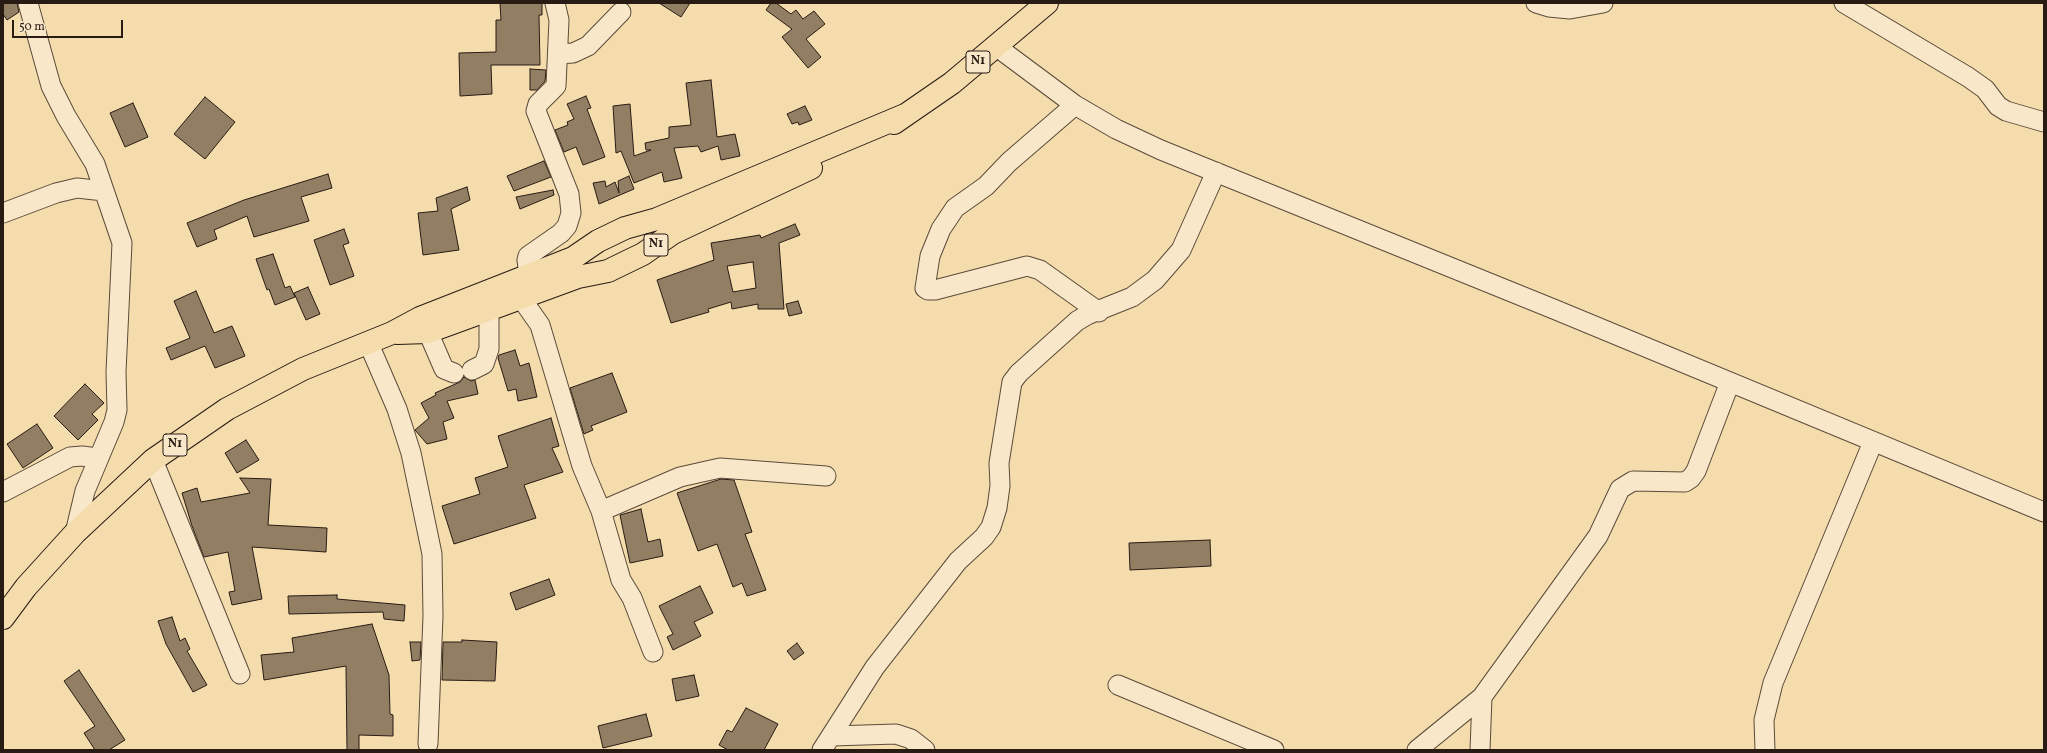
<!DOCTYPE html>
<style>
body{margin:0}
#map{position:relative;width:2047px;height:753px;overflow:hidden;background:#f5dcac;font-family:Vollkorn,serif}
canvas{display:block}
.frame{position:absolute;inset:0;border:4px solid #271b14;pointer-events:none}
.scale{position:absolute;left:12px;top:20px;width:111px;height:18px;box-sizing:border-box;border:2px solid #271b14;border-top:0;padding-left:5px;font-size:12px;line-height:14px;white-space:nowrap;color:#271b14;-webkit-text-stroke:3px #f8e8c9;paint-order:stroke}
</style>
<div id="map">
<canvas width="2047" height="753"></canvas>
<div class="frame"></div>
<div class="scale">50 m</div>
</div>
<script>
const c = document.querySelector('canvas').getContext('2d');
c.lineJoin = 'round';
function fillPath(path, color) {
  c.fillStyle = color;
  c.fill(path, 'evenodd');
}
function shape(rows) {
  const path = new Path2D();
  for (const r of rows) {
    path.moveTo(r[0], r[1]);
    for (let i = 2; i < r.length; i += 2) path.lineTo(r[i], r[i + 1]);
  }
  return path;
}
function stroke(path, color, width, dash) {
  c.strokeStyle = color;
  c.lineWidth = width;
  c.lineCap = dash ? 'butt' : 'round';
  c.setLineDash(dash || []);
  c.stroke(path);
}
function label(font, color, halo, rows, align = 'center') {
  c.font = font + ' Vollkorn,serif';
  c.lineWidth = 3;
  c.setLineDash([]);
  c.textBaseline = 'middle';
  c.strokeStyle = halo;
  c.fillStyle = color;
  for (const [text, x, y, turn = 0] of rows) {
    c.save();
    c.translate(x, y);
    c.rotate((+turn || 0) * Math.PI / 180);
    c.textAlign = isNaN(turn) ? turn : align;
    if (halo) c.strokeText(text, 0, 0);
    c.fillText(text, 0, 0);
    c.restore();
  }
}
const building = shape([
 [3,3,17,3,19,12,7,20,3,14,3,3],
 [500,3,542,3,542,15,539,15,540,65,491,65,492,94,460,96,459,53,496,52,496,20,501,20,500,3],
 [659,3,690,3,681,17,659,3],
 [771,3,776,3,791,14,796,10,803,19,814,11,825,24,806,39,821,57,808,68,782,37,792,29,766,10,771,3],
 [530,69,546,70,545,81,537,90,530,90,530,69],
 [711,80,717,137,735,134,740,156,721,160,718,146,701,152,698,146,674,148,682,178,664,182,662,172,634,183,621,151,616,153,613,106,630,104,634,156,651,150,646,150,645,143,669,138,669,127,691,125,686,83,711,80],
 [586,96,591,108,587,109,605,157,583,165,576,147,564,152,555,130,568,125,567,122,574,119,567,104,586,96],
 [205,97,235,122,205,159,174,134,205,97],
 [133,103,148,137,125,147,110,113,133,103],
 [805,106,812,120,799,125,798,122,792,124,787,114,805,106],
 [544,161,551,177,514,191,507,176,544,161],
 [328,174,332,188,301,197,309,221,254,237,247,216,214,230,217,239,197,247,187,223,244,200,328,174],
 [629,176,634,189,599,204,593,183,605,181,606,187,615,182,619,193,618,181,629,176],
 [467,187,470,200,451,209,459,250,423,255,418,213,438,211,436,198,467,187],
 [553,190,554,195,520,209,516,197,553,190],
 [795,224,800,235,779,243,784,309,758,309,758,304,732,309,731,302,708,309,709,312,671,323,657,280,714,260,711,243,760,235,761,238,795,224],
 [753,262,756,288,733,292,727,266,753,262],
 [344,229,349,243,343,245,354,276,330,285,314,240,344,229],
 [273,254,285,288,290,286,295,297,275,305,269,289,267,290,256,259,273,254],
 [308,287,320,314,306,320,294,293,308,287],
 [196,291,214,333,232,326,245,356,215,368,205,346,171,360,166,348,190,338,174,301,196,291],
 [798,301,802,313,789,316,786,304,798,301],
 [515,350,520,366,529,363,537,397,518,401,516,389,508,391,498,358,499,355,515,350],
 [612,373,627,412,591,426,593,430,584,434,570,388,612,373],
 [464,377,471,381,475,380,478,394,447,401,454,418,443,422,447,439,427,444,415,430,429,418,421,403,436,395,435,393,460,382,464,377],
 [85,384,104,403,92,414,98,420,78,440,54,416,85,384],
 [551,418,559,446,552,448,563,472,524,485,536,518,454,544,442,506,480,494,475,478,508,467,498,436,551,418],
 [37,424,53,448,23,468,7,444,37,424],
 [246,440,259,460,237,473,225,453,246,440],
 [240,478,271,479,268,525,327,528,326,552,252,547,262,599,232,605,229,592,235,591,228,552,204,557,192,526,182,493,197,488,201,502,250,493,240,478],
 [721,479,734,480,752,532,745,534,766,590,747,596,742,583,733,587,717,544,698,551,677,493,721,479],
 [641,509,648,542,660,539,663,556,630,563,620,515,641,509],
 [1210,540,1211,566,1130,570,1129,543,1210,540],
 [549,579,555,595,516,610,510,593,549,579],
 [700,586,713,613,694,622,701,636,673,650,667,637,673,634,659,606,700,586],
 [337,595,337,599,405,605,404,621,384,619,383,612,289,614,288,596,337,595],
 [172,617,180,641,185,638,190,649,187,651,207,685,193,692,166,644,158,621,172,617],
 [372,624,389,675,390,714,393,715,393,736,359,735,359,750,347,750,346,666,264,680,261,655,294,652,292,638,372,624],
 [462,640,497,642,495,681,442,680,443,642,462,642,462,640],
 [410,642,421,642,420,660,412,661,410,642],
 [797,643,804,653,794,660,787,651,797,643],
 [79,670,125,740,109,750,95,750,84,733,95,726,64,681,79,670],
 [694,675,699,696,676,701,672,679,694,675],
 [746,708,778,724,764,750,728,750,719,745,727,730,732,732,746,708],
 [646,714,652,736,603,748,598,726,646,714]
]);
const minor = shape([
 [28,3,51,86,66,116,95,164,122,243,116,372,117,410,114,422,85,491,75,533],
 [1536,3,1549,7,1570,9,1603,3],
 [1844,3,1968,77,1985,89,1998,106,2006,111,2044,122],
 [997,47,1075,105,1116,129,1161,150,1556,310,2044,512],
 [558,54,573,53,588,46,621,12],
 [1075,105,1009,162,986,186,955,208,941,229,930,256,925,288,928,290,935,290,1027,266,1040,270,1099,312],
 [3,213,56,193,77,188,104,191],
 [529,275,527,260,528,256,561,233,567,226,571,213,569,194,536,111,538,104,556,86,559,20,555,3],
 [521,298,540,325,582,466,601,511,621,580,632,598,653,652],
 [428,332,444,369,454,373],
 [368,342,397,409,411,453,432,554,433,616,428,744],
 [472,370,484,364,489,349,489,309],
 [153,460,240,674],
 [3,492,70,457,82,456,97,458],
 [601,511,680,477,720,468,826,476],
 [1118,685,1274,750],
 [832,736,896,734,911,739,925,750],
 [822,750,875,667,958,561,984,537,991,527,997,508,1000,486,999,463,1012,382,1019,373,1077,321,1087,315,1132,297,1155,280,1181,250,1216,172],
 [1417,750,1482,697,1598,536,1620,489,1633,481,1685,482,1691,478,1696,471,1730,382],
 [1480,750,1482,697],
 [1765,750,1764,720,1773,683,1873,442]
]);
const highway = shape([
 [894,123,952,83,1047,3],
 [397,333,428,332,578,277,608,271,643,254,673,233,811,168],
 [3,618,26,587,75,533,153,460,227,409,303,369,392,333,420,318,573,258,598,241,625,228,657,219,905,115]
]);
const shields = [
 [978,62,24],
 [656,245,24],
 [175,445,24]
];
const shieldNames = [
 ["N1",978,62],
 ["N1",656,245],
 ["N1",175,445]
];
fillPath(building, '#927f63');
stroke(building, '#271b14', 1);
stroke(minor, '#5a4b3a', 21);
stroke(highway, '#271b14', 24);
stroke(minor, '#f8e8c9', 19);
stroke(highway, '#f5dcac', 22);
for (const [x, y, w] of shields) {
  const box = new Path2D();
  box.roundRect(x - w / 2, y - 11, w, 22, 3);
  c.fillStyle = '#f8e8c9';
  c.fill(box);
  stroke(box, '#271b14', 1);
}
label('bold 13px', '#271b14', null, shieldNames);
</script>
